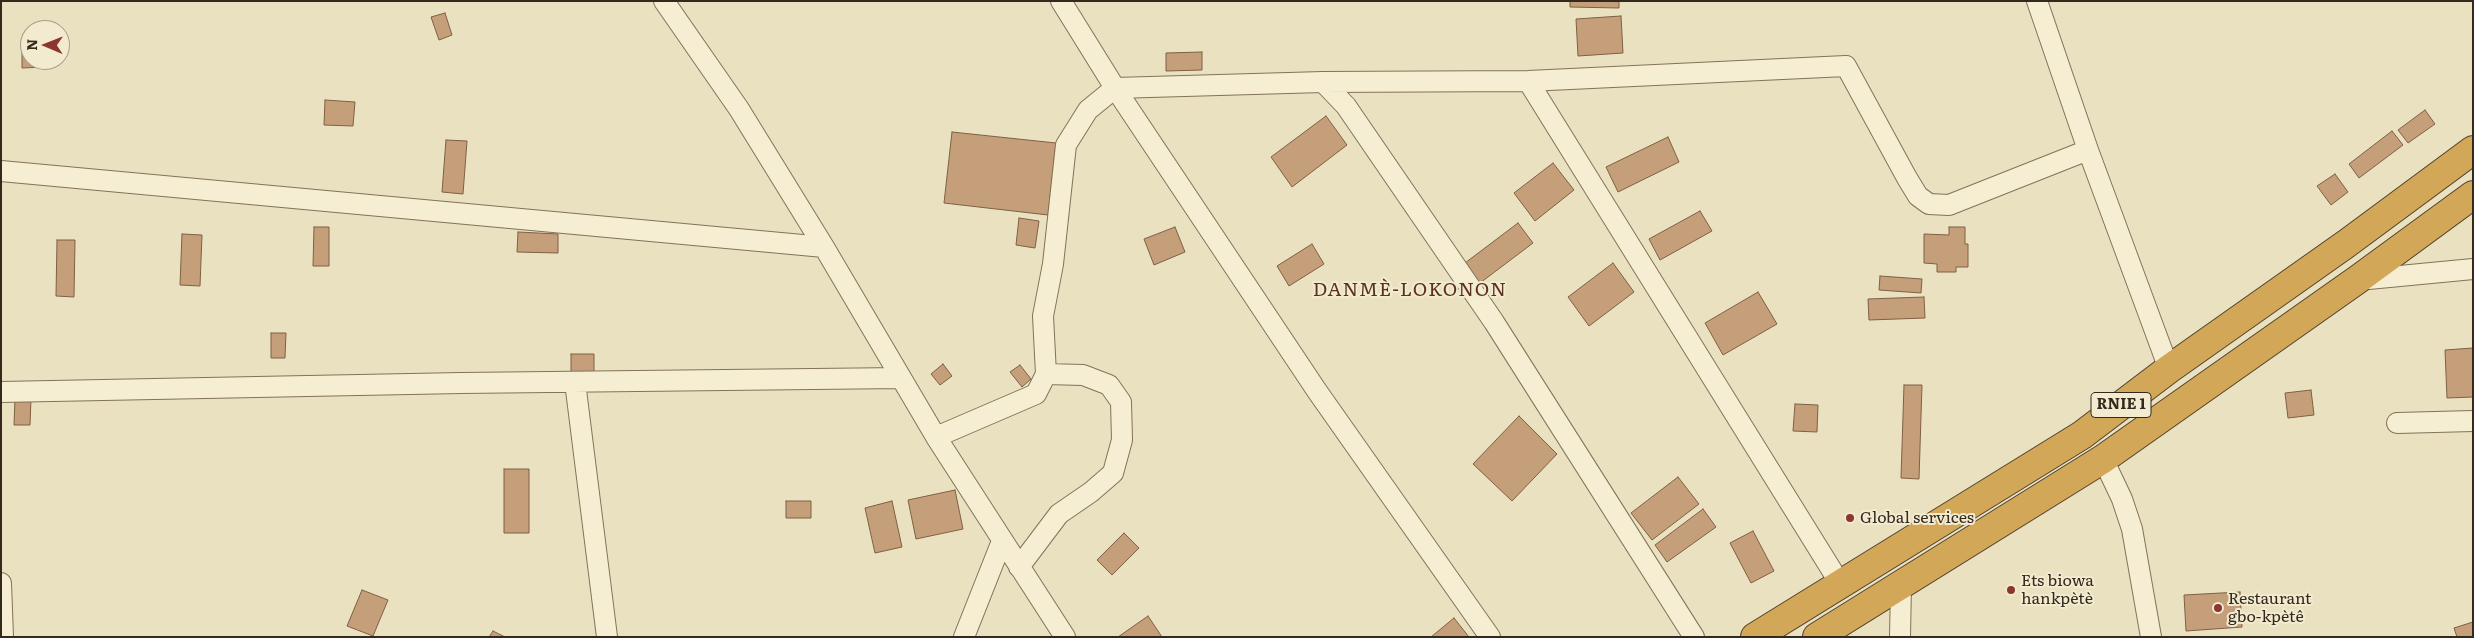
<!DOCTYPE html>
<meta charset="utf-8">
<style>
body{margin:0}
#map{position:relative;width:2474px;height:638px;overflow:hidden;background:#eae1c1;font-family:Literata,serif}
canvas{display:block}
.frame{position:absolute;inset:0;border:2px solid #33291d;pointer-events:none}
.north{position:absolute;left:20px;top:20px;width:50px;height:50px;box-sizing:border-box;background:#f2ebd0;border:1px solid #a69d88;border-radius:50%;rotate:271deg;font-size:14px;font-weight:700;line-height:20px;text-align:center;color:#33291d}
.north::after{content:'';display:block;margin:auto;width:18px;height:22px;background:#8c362f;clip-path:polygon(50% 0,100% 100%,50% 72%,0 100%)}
</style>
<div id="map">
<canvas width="2474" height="638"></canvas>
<div class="frame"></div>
<div class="north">N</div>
</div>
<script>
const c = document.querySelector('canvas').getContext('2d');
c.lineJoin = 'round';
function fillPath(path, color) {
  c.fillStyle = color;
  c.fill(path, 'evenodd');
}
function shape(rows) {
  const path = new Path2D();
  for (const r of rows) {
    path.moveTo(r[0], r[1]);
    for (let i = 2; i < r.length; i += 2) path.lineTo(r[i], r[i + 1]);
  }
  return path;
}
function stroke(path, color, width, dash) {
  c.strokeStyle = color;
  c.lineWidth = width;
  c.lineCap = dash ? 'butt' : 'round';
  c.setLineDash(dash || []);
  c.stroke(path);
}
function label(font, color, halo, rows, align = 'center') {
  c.font = font + ' Literata,serif';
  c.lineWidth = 4;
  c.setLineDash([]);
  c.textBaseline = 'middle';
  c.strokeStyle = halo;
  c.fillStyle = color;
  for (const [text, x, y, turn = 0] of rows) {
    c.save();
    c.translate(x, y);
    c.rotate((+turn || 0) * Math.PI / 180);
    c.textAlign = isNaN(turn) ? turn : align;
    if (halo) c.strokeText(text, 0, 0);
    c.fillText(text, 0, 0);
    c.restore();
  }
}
const building = shape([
 [1570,1,1619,1,1619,8,1570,7,1570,1],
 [445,13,452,35,439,40,431,17,445,13],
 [1621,16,1623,53,1578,56,1576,19,1621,16],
 [22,42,30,42,30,60,46,60,46,67,22,68,22,42],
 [1202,52,1202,70,1166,71,1166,53,1202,52],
 [325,100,355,102,353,126,324,125,325,100],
 [2425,110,2435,124,2408,143,2398,130,2425,110],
 [1326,116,1347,145,1292,187,1271,157,1326,116],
 [2392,131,2403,145,2359,178,2349,164,2392,131],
 [952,132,1056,143,1048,215,944,203,952,132],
 [1668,137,1679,162,1618,192,1606,167,1668,137],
 [446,140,467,141,463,194,442,192,446,140],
 [1553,163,1574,190,1535,221,1514,193,1553,163],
 [2335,174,2348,192,2331,205,2317,186,2335,174],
 [1700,211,1712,231,1660,260,1649,239,1700,211],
 [1019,218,1039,221,1035,248,1016,245,1019,218],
 [1518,223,1533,243,1480,283,1465,263,1518,223],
 [314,227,329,227,329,266,313,266,314,227],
 [1175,227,1185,252,1154,265,1144,239,1175,227],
 [1949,227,1965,227,1965,244,1968,244,1968,267,1956,267,1956,272,1937,272,1937,264,1924,263,1924,234,1949,235,1949,227],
 [518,232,558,234,558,253,517,252,518,232],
 [182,234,202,235,200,286,180,285,182,234],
 [57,240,75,240,74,297,56,296,57,240],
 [1312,244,1324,264,1289,286,1277,266,1312,244],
 [1613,263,1634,292,1589,326,1568,297,1613,263],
 [1880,276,1922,279,1921,293,1879,290,1880,276],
 [1758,292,1777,324,1723,355,1705,323,1758,292],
 [1924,297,1925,318,1869,320,1868,299,1924,297],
 [271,333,286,333,285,358,271,358,271,333],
 [2473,348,2473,397,2447,398,2445,350,2473,348],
 [571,354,594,354,594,377,571,377,571,354],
 [943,364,952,376,940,385,931,374,943,364],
 [1020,365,1031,379,1022,387,1010,372,1020,365],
 [1904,385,1922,385,1919,479,1901,478,1904,385],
 [2311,390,2314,415,2288,418,2285,393,2311,390],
 [15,398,31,398,30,425,14,425,15,398],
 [1795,404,1818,405,1817,432,1793,431,1795,404],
 [1519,416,1557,454,1512,501,1473,464,1519,416],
 [504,469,529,469,529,533,504,533,504,469],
 [1678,477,1699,504,1652,540,1631,513,1678,477],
 [955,490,963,529,916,539,908,500,955,490],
 [786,501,811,501,811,518,786,518,786,501],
 [892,501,902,547,875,553,865,508,892,501],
 [1703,509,1716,527,1667,562,1655,545,1703,509],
 [1753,531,1774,571,1751,583,1730,543,1753,531],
 [1124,533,1139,548,1112,575,1097,560,1124,533],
 [362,590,388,600,373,636,347,626,362,590],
 [2240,592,2242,627,2186,631,2184,595,2240,592],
 [1148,616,1162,637,1118,637,1148,616],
 [1454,618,1469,637,1431,637,1454,618],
 [2473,622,2473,637,2457,637,2454,628,2473,622],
 [493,631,505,637,489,637,493,631]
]);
const street = shape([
 [664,1,739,109,824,247,936,437,1065,637],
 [1061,1,1115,88,1317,391,1490,637],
 [2037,1,2088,150,2169,369],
 [1528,81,1841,585],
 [1323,82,1346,106,1494,322,1694,637],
 [1,171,824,247],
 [2358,280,2473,269],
 [575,382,607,637],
 [1,392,461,383,901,378],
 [2397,423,2473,421],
 [936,437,1036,394,1046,374,1043,316,1053,264,1066,145,1088,110,1115,88,1323,82,1528,81,1846,66,1907,178,1918,196,1929,204,1949,205,2088,150],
 [2103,459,2122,499,2132,529,2151,637],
 [1019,567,1059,514,1091,492,1113,473,1122,440,1121,402,1109,385,1083,375,1046,374],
 [1,583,3,637],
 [964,637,1002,541],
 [1900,637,1901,585]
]);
const highway = shape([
 [1755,637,2082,435,2169,369,2346,244,2473,150],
 [1817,637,2103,459,2357,280,2473,195]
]);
const markers = [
 [1850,518,5,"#8c362f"],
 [2011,590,5,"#8c362f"],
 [2218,608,5,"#8c362f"]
];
const shields = [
 [2121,405,60]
];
const shieldNames = [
 ["RNIE 1",2121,405]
];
const poiNames = [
 ["Global services",1860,518],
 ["Ets biowa",2021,581],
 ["hankpètè",2021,599],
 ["Restaurant",2228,599],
 ["gbo-kpètê",2228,617]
];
const quarterNames = [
 ["DANMÈ-LOKONON",1410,290]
];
fillPath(building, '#c59f7a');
stroke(building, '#7f5f42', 1);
stroke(street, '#82725a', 22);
stroke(highway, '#50412e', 30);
stroke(street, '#f5eed3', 20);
stroke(highway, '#d3a758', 28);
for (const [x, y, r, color] of markers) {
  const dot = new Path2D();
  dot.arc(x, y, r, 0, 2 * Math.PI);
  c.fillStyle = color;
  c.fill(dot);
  stroke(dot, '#f2ebd0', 2);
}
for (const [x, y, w] of shields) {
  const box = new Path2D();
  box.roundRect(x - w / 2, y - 12.5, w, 25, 4);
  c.fillStyle = '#f2ebd0';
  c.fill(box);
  stroke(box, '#33291d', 1);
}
label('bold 15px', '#33291d', null, shieldNames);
label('16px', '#33291d', '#f2ebd0', poiNames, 'left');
c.letterSpacing = '1px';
label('19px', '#5c3120', '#f2ebd0', quarterNames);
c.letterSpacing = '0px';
</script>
